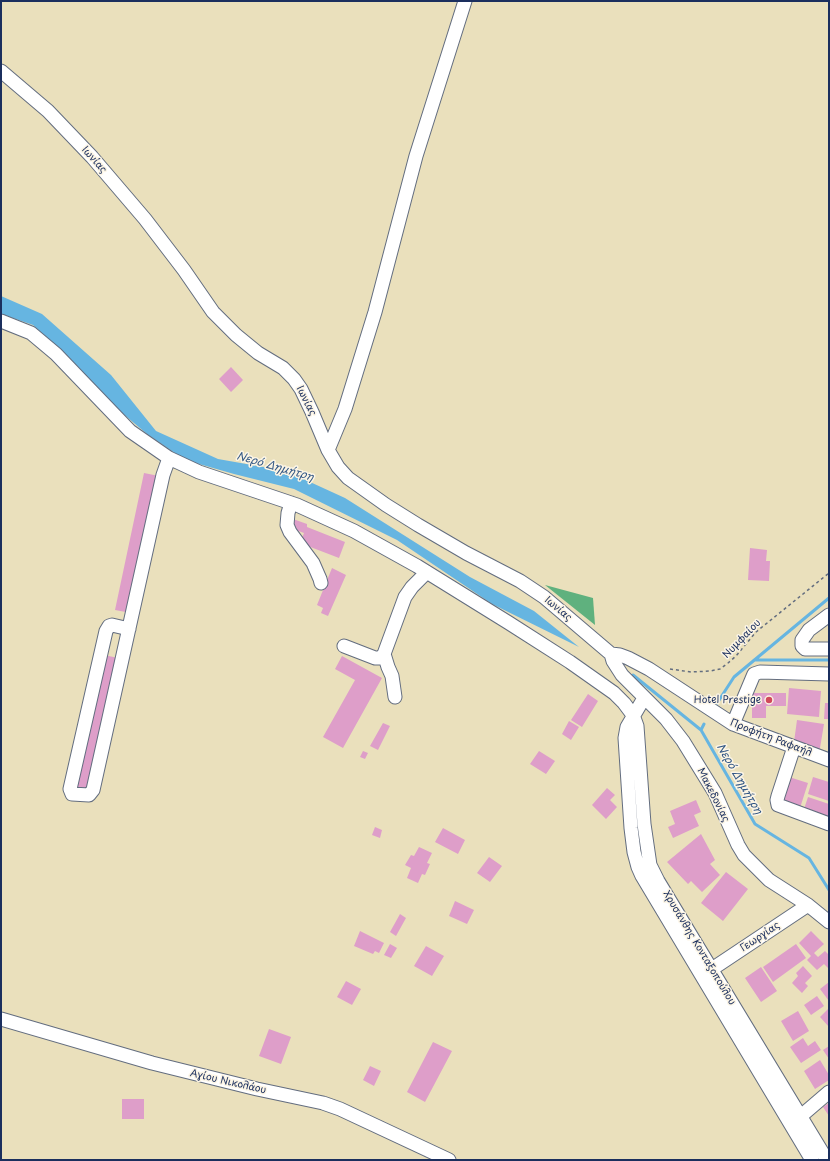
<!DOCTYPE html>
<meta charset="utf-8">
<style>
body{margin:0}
#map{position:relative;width:830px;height:1161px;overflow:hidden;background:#eae0bc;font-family:"Playpen Sans",sans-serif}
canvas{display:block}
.frame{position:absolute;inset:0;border:2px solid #1b2f5e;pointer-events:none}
</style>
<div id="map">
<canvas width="830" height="1161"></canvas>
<div class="frame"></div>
</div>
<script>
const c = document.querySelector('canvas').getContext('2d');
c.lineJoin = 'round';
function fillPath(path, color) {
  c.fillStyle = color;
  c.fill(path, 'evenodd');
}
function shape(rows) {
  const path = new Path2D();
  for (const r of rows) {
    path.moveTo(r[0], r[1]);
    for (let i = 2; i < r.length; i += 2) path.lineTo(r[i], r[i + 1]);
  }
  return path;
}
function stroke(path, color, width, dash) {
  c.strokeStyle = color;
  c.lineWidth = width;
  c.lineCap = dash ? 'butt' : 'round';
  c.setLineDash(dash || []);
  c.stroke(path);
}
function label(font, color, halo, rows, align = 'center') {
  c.font = font + ' "Playpen Sans",sans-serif';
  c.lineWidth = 3;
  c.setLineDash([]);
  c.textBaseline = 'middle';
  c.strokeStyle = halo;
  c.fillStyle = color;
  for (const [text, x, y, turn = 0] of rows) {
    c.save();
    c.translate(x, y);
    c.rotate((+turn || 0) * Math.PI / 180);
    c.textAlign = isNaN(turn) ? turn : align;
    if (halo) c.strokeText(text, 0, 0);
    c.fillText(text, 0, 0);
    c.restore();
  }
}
const forest = shape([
 [545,585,593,598,595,625]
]);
const water = shape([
 [1,296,42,314,111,375,156,431,218,459,286,471,345,498,470,577,534,611,579,647,492,604,397,540,294,489,234,474,185,460,147,434,115,407,78,367,33,325,1,314]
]);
const stream = shape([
 [754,660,829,660],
 [633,675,701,730,755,824,809,858,829,890],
 [714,708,734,677,829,598],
 [701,730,704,724]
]);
const building = shape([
 [231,367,243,380,231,392,219,379],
 [144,473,159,476,131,613,115,610],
 [293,519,307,524,307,527,345,542,339,558,300,543,304,533,290,528],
 [750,548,767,550,766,561,770,561,769,581,748,580],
 [332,568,346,575,328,616,321,613,323,608,317,605],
 [104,655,118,658,90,792,76,789],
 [342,656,382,678,343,748,323,737,355,680,335,669],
 [789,688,821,691,819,717,787,714],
 [752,693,786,693,786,706,766,706,766,718,752,718],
 [588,694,598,701,582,727,571,720],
 [825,703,829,703,829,719,824,719],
 [797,720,824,724,819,754,794,742],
 [569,721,579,727,571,740,562,734],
 [383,723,390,726,378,750,370,746],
 [363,751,368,753,365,759,360,757],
 [539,751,555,761,546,774,530,764],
 [789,777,808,783,800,808,781,803],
 [813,777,829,782,829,801,808,794],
 [607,788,615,795,610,800,617,807,606,819,592,805],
 [808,797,829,804,829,820,803,812],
 [696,800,701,812,694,815,699,826,673,838,668,827,675,824,670,811],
 [375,827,382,830,380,838,372,835],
 [443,828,465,840,458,854,435,842],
 [701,834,715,860,710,864,720,875,702,892,691,881,688,884,667,862],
 [419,847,432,853,427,863,430,864,425,875,422,874,418,883,407,878,411,868,405,865,411,855,414,856],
 [489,857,502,866,490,882,477,873],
 [726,872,748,889,723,921,701,903],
 [455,901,474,910,467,924,449,916],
 [400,914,406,918,396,936,390,932],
 [360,931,384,943,379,953,375,951,373,954,354,946],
 [811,931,824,944,814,953,818,957,825,951,829,955,828,968,824,964,817,970,807,960,811,956,799,943],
 [390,944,397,948,391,958,384,955],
 [796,944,806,958,773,982,763,967],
 [426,946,444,956,432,976,414,966],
 [803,966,812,976,805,983,808,986,802,993,792,983,798,976,796,973],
 [761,967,777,991,761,1002,745,978],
 [346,981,361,989,352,1005,337,997],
 [829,982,829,1001,820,989],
 [817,996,824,1006,811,1015,804,1005],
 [829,1008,829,1027,820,1017],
 [798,1011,809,1031,793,1041,781,1021],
 [269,1029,291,1037,281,1064,259,1056],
 [803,1038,808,1046,815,1041,821,1050,801,1063,790,1047],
 [433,1042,452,1051,425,1102,407,1092],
 [829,1046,829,1059,823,1050],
 [820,1060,829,1075,829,1080,815,1089,804,1071],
 [370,1066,381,1071,374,1086,363,1080],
 [122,1099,144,1099,144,1119,122,1119],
 [829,1103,829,1116,823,1107]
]);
const path = shape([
 [670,669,691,672,710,671,720,669,728,663,736,656,756,632,829,573]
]);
const minor = shape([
 [1,71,48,111,92,157,145,219,184,270,213,312,236,335,258,353,283,368,294,379,301,389,312,412,328,450,338,467,348,478,386,505,418,525,466,553,520,581,544,597,611,654],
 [1,321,31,333,56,354,130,431,169,458,199,472,297,505,354,531,417,566,509,623,570,662,614,693,624,703,633,715,637,726,644,824,650,865,658,881,827,1160],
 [328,450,345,409,375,312,416,156,465,1],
 [291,503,288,513,287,525,290,532,313,563,320,579,321,583],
 [829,615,809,630,802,640,802,646,805,649,829,649],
 [129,629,112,625,109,626,106,631,70,789,72,794,89,795,93,790,163,475,169,458],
 [344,646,375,658,380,658,384,654,405,597,412,587,427,572],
 [384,654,388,667,392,676,395,697],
 [611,654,613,661,622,675,666,719,683,741,715,793,738,845,744,855,769,880,808,905,829,922],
 [611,654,620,655,628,658,649,669,733,724,829,760],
 [644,698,627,727,625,738,631,828,634,852,638,867,642,876,812,1160],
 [733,724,754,674,760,672,829,674],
 [794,747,778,796,777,800,778,805,829,824],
 [712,969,808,905],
 [1,1019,152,1063,257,1089,323,1103,340,1109,449,1160],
 [801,1116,829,1092]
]);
const markers = [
 [769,700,4,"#d1495b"]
];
const streetNames = [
 ["Ιωνίας",94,160,48],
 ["Ιωνίας",306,401,63],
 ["Ιωνίας",558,609,40],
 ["Νυμφαίου",742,639,-46],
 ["Προφήτη Ραφαήλ",771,738,21],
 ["Μακεδονίας",713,795,63],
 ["Γεωργίας",760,937,-34],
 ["Χρυσάνθης Κονταξοπούλου",699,948,59],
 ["Αγίου Νικολάου",228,1082,13]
];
const poiNames = [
 ["Hotel Prestige",761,700]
];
const waterNames = [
 ["Νερό Δημήτρη",275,467,16],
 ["Νερό Δημήτρη",739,779,60]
];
fillPath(forest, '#5fb17e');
fillPath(water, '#66b5e1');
stroke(stream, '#66b5e1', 3);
fillPath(building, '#de9ec9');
stroke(minor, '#636d7f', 15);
stroke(path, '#636d7f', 1.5, [3, 3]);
stroke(minor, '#fff', 13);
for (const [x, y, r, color] of markers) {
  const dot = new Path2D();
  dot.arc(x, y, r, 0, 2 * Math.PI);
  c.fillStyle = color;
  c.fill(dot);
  stroke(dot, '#fcf5e5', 1.5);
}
label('10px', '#1b2f5e', '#fcf5e5', streetNames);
label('10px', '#1b2f5e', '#fcf5e5', poiNames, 'right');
label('italic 11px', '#325785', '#fcf5e5', waterNames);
</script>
